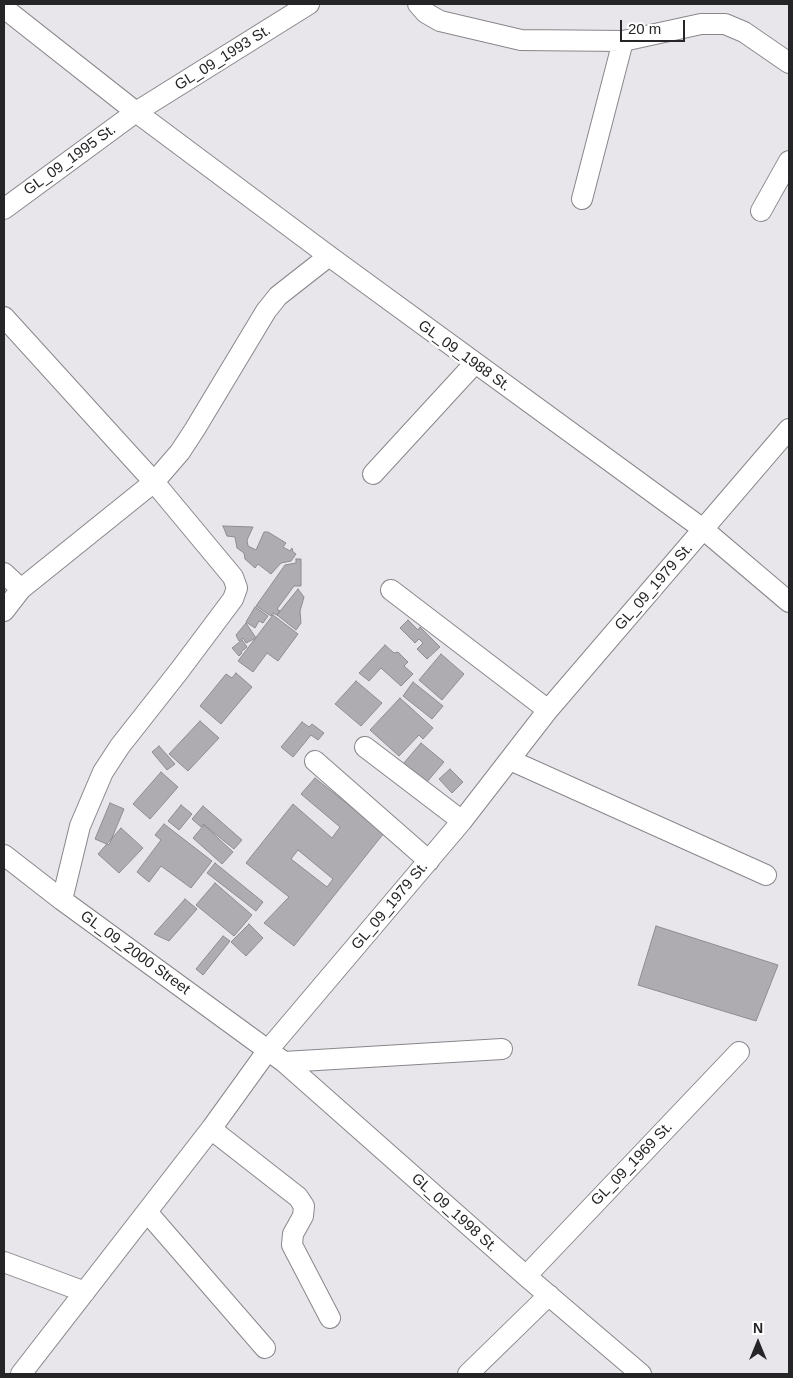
<!DOCTYPE html>
<style>
body{margin:0}
#map{position:relative;width:793px;height:1378px;overflow:hidden;background:#e8e5eb;font-family:Helvetica,sans-serif}
canvas{display:block}
.frame{position:absolute;inset:0;border:5px solid #252426;pointer-events:none}
.north{position:absolute;left:733px;top:1318px;width:50px;height:50px;-webkit-text-stroke:4px #fff;paint-order:stroke;rotate:0deg;font-size:14px;font-weight:700;line-height:20px;text-align:center;color:#252426}
.north::after{content:'';display:block;margin:auto;width:18px;height:22px;background:#252426;clip-path:polygon(50% 0,100% 100%,50% 72%,0 100%)}
.scale{position:absolute;left:620px;top:20px;width:65px;height:22px;box-sizing:border-box;border:2px solid #252426;border-top:0;padding-left:6px;font-size:15px;line-height:18px;white-space:nowrap;color:#252426;-webkit-text-stroke:4px #fff;paint-order:stroke}
</style>
<div id="map">
<canvas width="793" height="1378"></canvas>
<div class="frame"></div>
<div class="north">N</div>
<div class="scale">20 m</div>
</div>
<script>
const c = document.querySelector('canvas').getContext('2d');
c.lineJoin = 'round';
function fillPath(path, color) {
  c.fillStyle = color;
  c.fill(path, 'evenodd');
}
function shape(rows) {
  const path = new Path2D();
  for (const r of rows) {
    path.moveTo(r[0], r[1]);
    for (let i = 2; i < r.length; i += 2) path.lineTo(r[i], r[i + 1]);
  }
  return path;
}
function stroke(path, color, width, dash) {
  c.strokeStyle = color;
  c.lineWidth = width;
  c.lineCap = dash ? 'butt' : 'round';
  c.setLineDash(dash || []);
  c.stroke(path);
}
function label(font, color, halo, rows, align = 'center') {
  c.font = font + ' Helvetica,sans-serif';
  c.lineWidth = 5;
  c.setLineDash([]);
  c.textBaseline = 'middle';
  c.strokeStyle = halo;
  c.fillStyle = color;
  for (const [text, x, y, turn = 0] of rows) {
    c.save();
    c.translate(x, y);
    c.rotate((+turn || 0) * Math.PI / 180);
    c.textAlign = isNaN(turn) ? turn : align;
    if (halo) c.strokeText(text, 0, 0);
    c.fillText(text, 0, 0);
    c.restore();
  }
}
const building = shape([
 [223,526,253,527,247,540,248,546,256,550,264,532,268,532,286,543,283,547,290,551,292,548,293,552,296,554,291,561,281,563,271,574,258,564,255,568,245,559,244,553,237,548,235,537,227,536,223,526],
 [296,559,301,559,301,586,294,586,277,609,280,611,277,615,273,613,271,616,256,606,285,565,296,563,296,559],
 [298,589,304,597,300,611,301,623,296,630,277,615,298,589],
 [255,607,268,616,263,623,259,621,255,628,246,622,255,607],
 [273,615,298,634,278,661,267,653,253,672,238,661,273,615],
 [408,620,418,630,420,627,440,647,427,659,417,649,423,643,419,639,415,643,400,628,408,620],
 [246,623,256,638,246,643,243,638,239,641,236,635,246,623],
 [242,640,247,647,241,652,242,653,239,656,232,648,242,640],
 [385,645,394,653,398,652,408,662,404,666,413,674,401,686,381,668,369,681,359,673,385,645],
 [441,654,464,674,442,700,419,680,441,654],
 [236,673,252,687,221,724,200,706,226,674,232,678,236,673],
 [356,681,382,703,361,726,335,704,356,681],
 [413,682,443,706,432,719,403,696,413,682],
 [400,698,433,728,423,739,419,735,399,756,370,730,400,698],
 [200,721,219,738,188,771,169,754,200,721],
 [302,722,309,727,312,724,324,733,318,740,311,735,293,757,281,747,302,722],
 [421,743,444,762,426,783,403,764,421,743],
 [159,746,175,764,167,770,152,752,159,746],
 [450,769,463,782,452,793,439,779,450,769],
 [161,772,178,787,150,819,133,804,161,772],
 [315,778,384,833,294,946,264,923,289,897,246,863,293,804,332,838,340,827,301,794,315,778],
 [298,850,333,879,327,887,291,859,298,850],
 [110,803,124,809,109,845,95,839,110,803],
 [181,805,192,814,179,830,168,821,181,805],
 [203,806,242,840,234,849,203,824,201,827,192,819,203,806],
 [164,824,212,861,191,888,161,866,149,882,137,872,161,840,155,835,164,824],
 [204,825,233,852,222,864,193,838,204,825],
 [121,828,143,848,119,873,98,854,121,828],
 [215,863,263,902,256,911,207,873,215,863],
 [215,883,252,915,234,936,196,905,215,883],
 [185,899,197,909,169,941,154,934,185,899],
 [249,924,263,938,246,956,231,942,249,924],
 [656,926,778,965,756,1021,638,985,656,926],
 [223,936,230,941,203,975,196,969,223,936]
]);
const street = shape([
 [418,4,426,13,440,21,521,40,623,41,701,24,725,24,744,32,789,63],
 [4,8,136,112,329,256,703,529,789,602],
 [582,199,623,41],
 [4,209,136,112,309,4],
 [761,211,789,161],
 [4,317,154,482,233,577,237,588,233,599,179,671,120,746,103,772,80,826,62,900],
 [373,474,475,363],
 [4,573,21,589],
 [391,590,548,710],
 [4,611,21,589,154,482,180,452,195,429,266,311,278,296,329,256],
 [365,747,462,821],
 [510,760,766,875],
 [315,761,429,861],
 [4,855,62,900,284,1062,526,1276,641,1374],
 [284,1062,502,1049],
 [211,1129,298,1197,304,1206,303,1216,293,1234,292,1245,330,1318],
 [147,1212,265,1348],
 [4,1262,85,1292],
 [526,1276,739,1052],
 [21,1374,211,1129,268,1050,462,821,548,710,789,429],
 [468,1374,549,1295]
]);
const streetNames = [
 ["GL_09_1993 St.",223,58,-32],
 ["GL_09_1995 St.",70,160,-36],
 ["GL_09_1988 St.",464,356,36],
 ["GL_09_1979 St.",654,587,-49],
 ["GL_09_1979 St.",390,906,-50],
 ["GL_09_2000 Street",135,953,36],
 ["GL_09_1969 St.",632,1164,-46],
 ["GL_09_1998 St.",454,1213,42]
];
fillPath(building, '#aeacb0');
stroke(building, '#8e8c91', 1);
stroke(street, '#89878b', 22);
stroke(street, '#fff', 20);
label('15px', '#252426', '#fff', streetNames);
</script>
